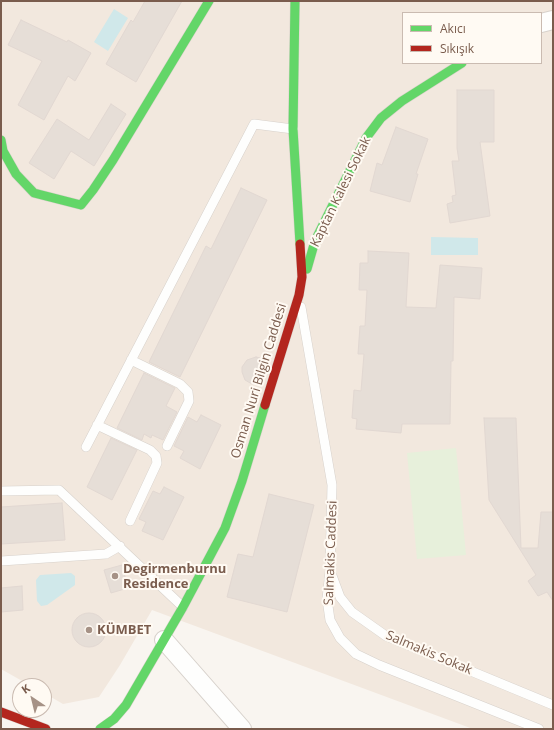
<!DOCTYPE html>
<meta charset="utf-8">
<style>
body{margin:0}
#map{position:relative;width:554px;height:730px;overflow:hidden;background:#f9f5f0;font-family:"Open Sans",sans-serif}
canvas{display:block}
.frame{position:absolute;inset:0;border:2px solid #7a5c4d;pointer-events:none}
.legend{position:absolute;left:402px;top:12px;width:140px;height:52px;box-sizing:border-box;background:#fffaf3;border:1px solid #cabbb1;margin:0;padding:5px 7px;list-style:none;font-size:12px;color:#7a5c4d}
.legend li{display:flex;align-items:center;gap:8px;height:20px}
.legend b{width:20px;border:1px solid #cabbb1}
.north{position:absolute;left:12px;top:678px;width:40px;height:40px;box-sizing:border-box;background:#fffaf3;border:1px solid #cabbb1;border-radius:50%;rotate:325deg;font-size:11px;font-weight:700;line-height:16px;text-align:center;color:#7a5c4d}
.north::after{content:'';display:block;margin:auto;width:14px;height:18px;background:#a69286;clip-path:polygon(50% 0,100% 100%,50% 72%,0 100%)}
</style>
<div id="map">
<canvas width="554" height="730"></canvas>
<div class="frame"></div>
<ul class="legend">
<li><b style="height:5px;background:#63d668"></b>Akıcı</li>
<li><b style="height:5px;background:#b3261e"></b>Sıkışık</li>
</ul>
<div class="north">K</div>
</div>
<script>
const c = document.querySelector('canvas').getContext('2d');
c.lineJoin = 'round';
function fillPath(path, color) {
  c.fillStyle = color;
  c.fill(path, 'evenodd');
}
function shape(rows) {
  const path = new Path2D();
  for (const r of rows) {
    if (r.length === 3) {
      path.moveTo(r[0] + r[2], r[1]);
      path.arc(r[0], r[1], r[2], 0, 2 * Math.PI);
      continue;
    }
    path.moveTo(r[0], r[1]);
    for (let i = 2; i < r.length; i += 2) path.lineTo(r[i], r[i + 1]);
  }
  return path;
}
function stroke(path, color, width, dash) {
  c.strokeStyle = color;
  c.lineWidth = width;
  c.lineCap = dash ? 'butt' : 'round';
  c.setLineDash(dash || []);
  c.stroke(path);
}
function label(font, color, halo, rows, align = 'center') {
  c.font = font + ' "Open Sans",sans-serif';
  c.lineWidth = 4;
  c.setLineDash([]);
  c.textBaseline = 'middle';
  c.strokeStyle = halo;
  c.fillStyle = color;
  for (const [text, x, y, turn = 0] of rows) {
    c.save();
    c.translate(x, y);
    c.rotate((+turn || 0) * Math.PI / 180);
    c.textAlign = isNaN(turn) ? turn : align;
    if (halo) c.strokeText(text, 0, 0);
    c.fillText(text, 0, 0);
    c.restore();
  }
}
const residential = shape([
 [1,1,553,1,553,729,473,729,152,610,120,665,99,697,63,704,44,693,44,686,31,686,1,669],
 [403,13,541,13,541,63,403,63]
]);
const green = shape([
 [456,448,466,555,417,559,407,453]
]);
const water = shape([
 [114,9,128,18,108,51,94,42],
 [431,237,478,238,478,255,431,255],
 [71,573,75,576,75,585,47,605,41,606,37,601,36,580,40,575]
]);
const building = shape([
 [145,1,182,1,136,82,106,64,131,20,133,22,145,1],
 [21,20,67,42,68,40,91,53,75,81,68,76,44,120,18,105,42,61,8,45,21,20],
 [457,90,494,90,494,142,480,142,490,216,450,223,447,204,453,202,452,196,456,195,452,161,459,161,457,148,457,90],
 [111,104,126,114,94,166,71,151,54,179,29,163,57,119,89,140,111,104],
 [396,127,428,139,416,174,418,174,410,202,370,191,377,163,382,165,396,127],
 [241,188,267,200,180,377,149,362,206,246,211,249,241,188],
 [368,251,409,253,406,307,436,308,440,265,482,268,480,299,454,297,453,361,451,361,450,424,402,424,401,433,356,429,357,419,352,418,354,390,361,391,364,354,358,354,360,326,365,326,367,290,359,290,360,263,368,263,368,251],
 [256,357,260,358,265,362,259,383,252,384,245,380,242,372,242,367,247,360,256,357],
 [144,373,175,388,166,406,177,412,163,440,152,435,151,438,144,434,142,440,117,428,144,373],
 [201,415,221,425,200,469,180,458,184,451,174,446,188,417,197,422,201,415],
 [484,418,516,418,521,548,538,548,541,512,553,512,553,601,547,592,538,596,528,581,536,575,489,500,484,418],
 [111,438,137,450,112,500,87,487,111,438],
 [164,487,184,497,163,540,142,531,146,522,139,519,153,491,160,494,164,487],
 [269,494,314,505,287,612,227,597,238,554,253,557,269,494],
 [62,503,65,540,1,544,1,507,62,503],
 [122,565,128,588,111,593,104,570,122,565],
 [22,586,23,610,1,612,1,588,22,586],
 [89,630,17]
]);
const lane = shape([
 [301,307,332,485,330,571,327,599,330,620,340,638,356,654,379,665,539,729],
 [131,360,180,384,188,392,189,401,167,446],
 [97,425,150,450,156,456,157,463,130,521],
 [86,447,254,124,293,129],
 [1,491,59,490,183,607],
 [1,561,106,554,120,546],
 [331,573,340,597,352,612,386,636,553,705]
]);
const street = shape([
 [541,23,553,20],
 [164,640,242,729]
]);
const fast = shape([
 [295,1,293,129,300,244],
 [1,140,3,151,16,174,34,193,81,205,93,190,113,160,209,1],
 [307,269,315,241,366,138,381,118,402,101,462,63],
 [100,729,114,719,126,705,183,607,225,528,242,481,265,405]
]);
const jam = shape([
 [265,405,299,295,302,277,300,244],
 [1,712,46,729]
]);
const markers = [
 [115,576,4,"#a69286"],
 [89,630,4,"#a69286"]
];
const streetNames = [
 ["Kaptan Kalesi Sokak",341,192,-64],
 ["Osman Nuri Bilgin Caddesi",259,381,-73],
 ["Salmakis Caddesi",331,553,-88],
 ["Salmakis Sokak",429,653,23]
];
const poiNames = [
 ["Degirmenburnu",123,569],
 ["Residence",123,584],
 ["KÜMBET",97,630]
];
fillPath(residential, '#f2e8de');
fillPath(green, '#e7f0db');
fillPath(water, '#d0e8ea');
fillPath(building, '#e6ded7');
stroke(building, '#e2d8d2', 1);
stroke(lane, '#d7d1cb', 10);
stroke(street, '#d7d1cb', 20);
stroke(fast, '#d9d2cb', 10);
stroke(jam, '#d9d2cb', 10);
stroke(lane, '#fefefd', 9);
stroke(street, '#fefefd', 18);
stroke(fast, '#63d668', 9);
stroke(jam, '#b3261e', 9);
for (const [x, y, r, color] of markers) {
  const dot = new Path2D();
  dot.arc(x, y, r, 0, 2 * Math.PI);
  c.fillStyle = color;
  c.fill(dot);
  stroke(dot, '#fffaf3', 1.5);
}
label('13px', '#7a5c4d', '#fffaf3', streetNames);
label('bold 13px', '#7a5c4d', '#fffaf3', poiNames, 'left');
</script>
